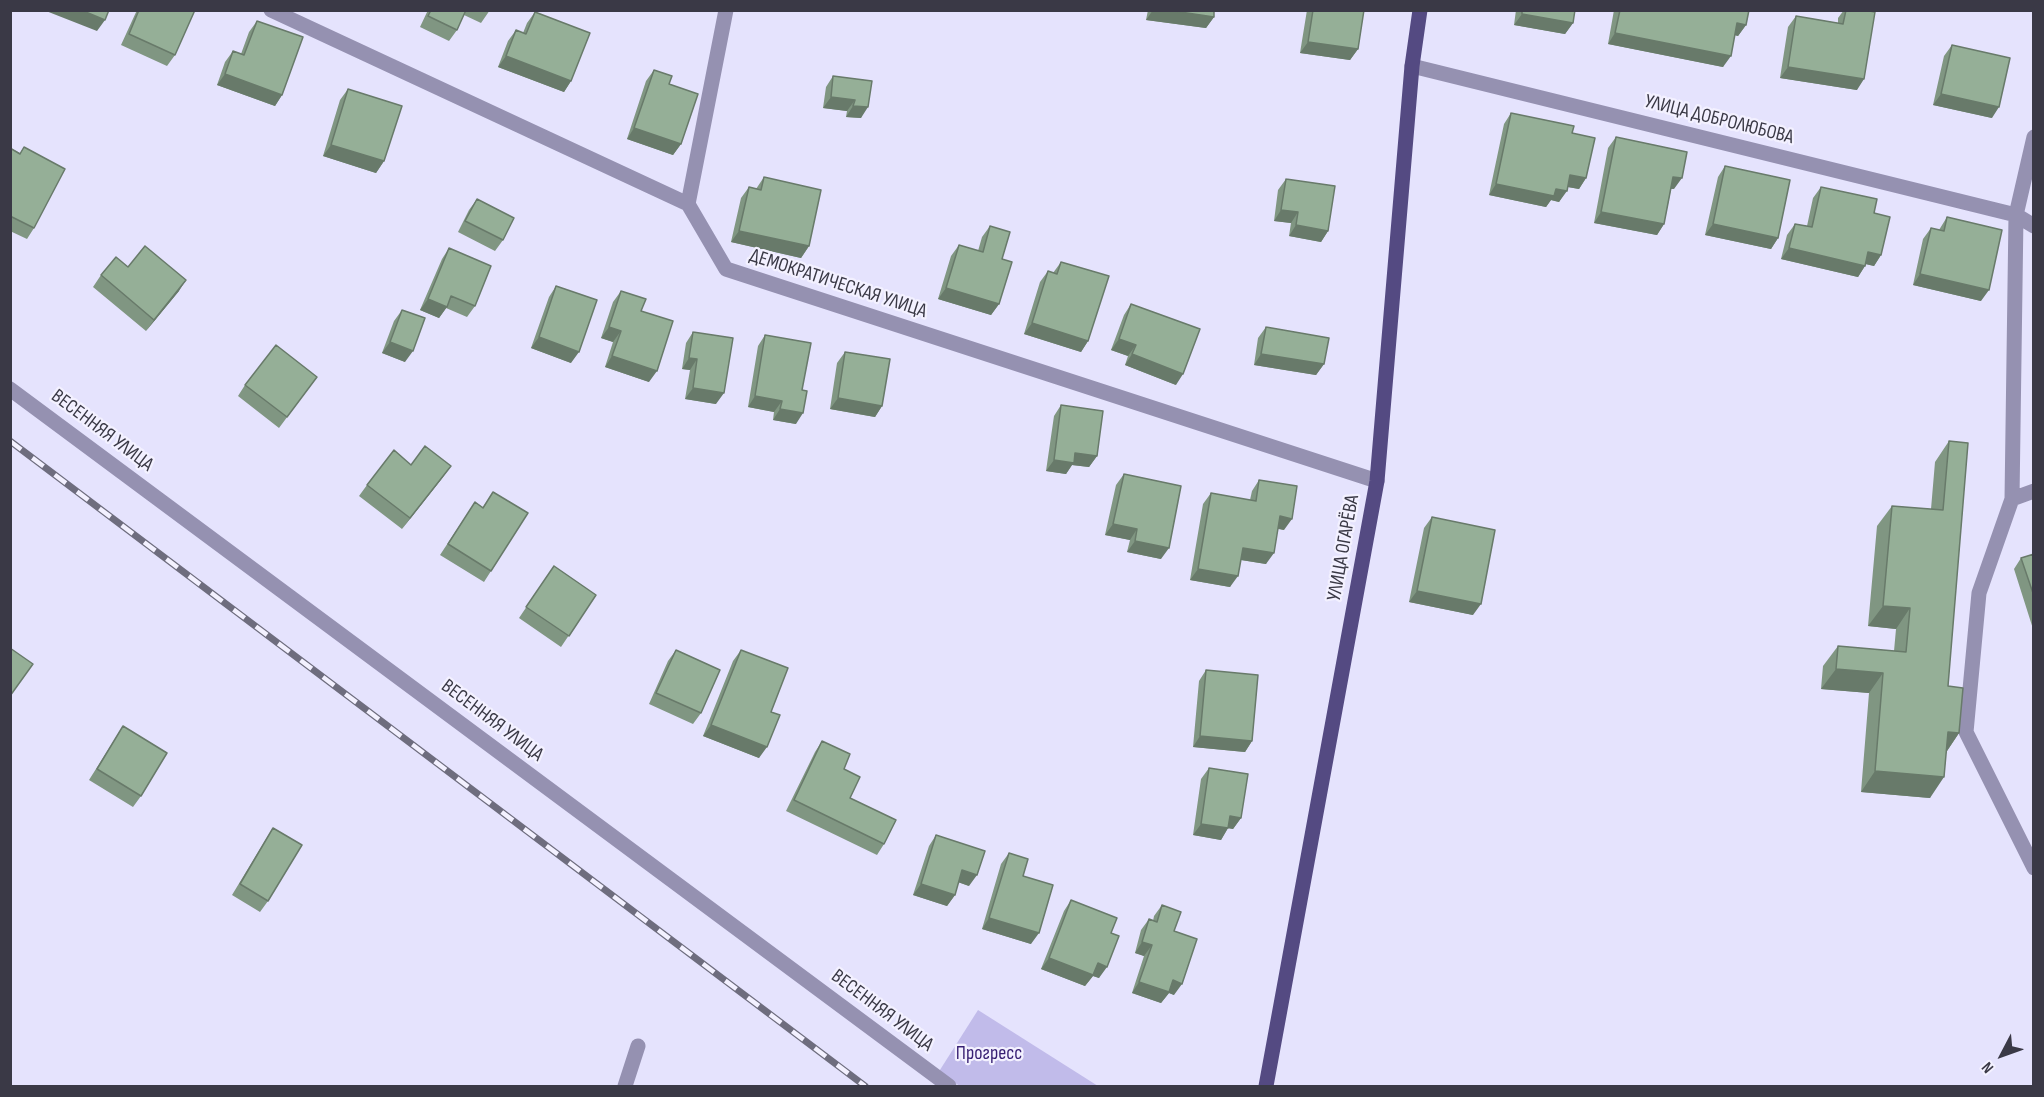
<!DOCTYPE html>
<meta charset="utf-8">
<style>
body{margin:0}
#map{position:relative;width:2044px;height:1097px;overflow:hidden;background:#e5e3fd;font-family:"Sofia Sans Condensed",sans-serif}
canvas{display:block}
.frame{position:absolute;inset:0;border:12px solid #3a3946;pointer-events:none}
.north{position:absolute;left:1972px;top:1025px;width:60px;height:60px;-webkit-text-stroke:4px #f3f1ff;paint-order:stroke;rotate:229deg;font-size:16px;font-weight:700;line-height:24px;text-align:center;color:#3a3946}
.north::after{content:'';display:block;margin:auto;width:21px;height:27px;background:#3a3946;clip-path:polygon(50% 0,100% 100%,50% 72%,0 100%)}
</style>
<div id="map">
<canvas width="2044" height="1097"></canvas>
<div class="frame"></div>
<div class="north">N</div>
</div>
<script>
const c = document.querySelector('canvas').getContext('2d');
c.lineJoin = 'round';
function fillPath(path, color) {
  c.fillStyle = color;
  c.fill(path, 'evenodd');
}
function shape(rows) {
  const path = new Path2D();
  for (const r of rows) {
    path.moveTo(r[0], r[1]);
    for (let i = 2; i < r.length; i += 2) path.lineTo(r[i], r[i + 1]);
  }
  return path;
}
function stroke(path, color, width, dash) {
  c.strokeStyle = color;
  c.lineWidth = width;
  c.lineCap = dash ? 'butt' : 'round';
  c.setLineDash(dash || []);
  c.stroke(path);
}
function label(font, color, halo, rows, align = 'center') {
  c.font = font + ' "Sofia Sans Condensed",sans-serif';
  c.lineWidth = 4.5;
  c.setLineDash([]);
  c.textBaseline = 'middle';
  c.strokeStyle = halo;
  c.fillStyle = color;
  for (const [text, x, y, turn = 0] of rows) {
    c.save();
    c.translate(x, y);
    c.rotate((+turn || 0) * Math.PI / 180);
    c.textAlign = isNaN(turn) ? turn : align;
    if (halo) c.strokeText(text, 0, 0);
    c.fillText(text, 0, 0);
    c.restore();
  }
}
const green = shape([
 [978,1010,1098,1086,960,1086,938,1073]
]);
const minor = shape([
 [271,10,688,204,726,269,1377,481],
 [1412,66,2016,215,2034,226],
 [2034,137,2016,215,2012,499,1979,593,1966,732,2034,868],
 [688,204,726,10],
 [10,389,949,1086],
 [2012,499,2034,491],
 [625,1086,638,1046]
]);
const major = shape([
 [1266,1086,1377,481,1412,66,1420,10]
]);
const rail = shape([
 [10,441,865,1086]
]);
const wall = shape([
 [137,10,195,10,175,55,167,66,121,45],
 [428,10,490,10,481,23,464,15,457,30,449,41,420,27],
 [1148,10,1214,10,1214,17,1206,28,1146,20],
 [1307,10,1364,10,1358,49,1350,60,1300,53],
 [1516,10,1575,10,1573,23,1565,34,1514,25],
 [1614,10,1749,10,1746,25,1738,36,1735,35,1723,67,1608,44],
 [1844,10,1864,10,1857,90,1780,78,1788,27,1796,16,1838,23,1838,18],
 [535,12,571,81,564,92,498,67,508,41,516,30,523,33,527,23],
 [257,21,282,95,275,106,217,85,225,62,233,51,241,54,249,32],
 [1952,45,1992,118,1933,105,1944,56],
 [654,70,669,84,681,144,673,155,627,139,646,81],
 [833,76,872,81,861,118,846,117,847,111,823,108,826,87],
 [348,89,384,161,376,173,323,156,340,100],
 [1511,113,1572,133,1586,178,1579,189,1568,187,1559,202,1551,200,1546,207,1489,195,1504,124],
 [1616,137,1674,189,1671,189,1664,224,1657,235,1594,223,1608,148],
 [24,147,34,228,27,239,10,231,10,148,20,153],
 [1725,166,1778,238,1771,249,1705,235,1718,177],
 [764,177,809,246,801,258,731,242,741,198,749,187,756,189],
 [1286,179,1328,231,1321,242,1289,236,1291,223,1274,221,1278,190],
 [1821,187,1874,213,1881,255,1874,266,1866,264,1858,277,1781,259,1787,235,1795,224,1807,226,1813,198],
 [477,199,503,240,495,251,458,232,469,210],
 [1947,217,1981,301,1913,285,1923,239,1931,228,1939,230],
 [990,226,1002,259,999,304,991,315,938,299,951,256,959,245,978,251,982,237],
 [449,248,475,306,467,317,446,308,439,318,420,310,442,259],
 [1061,262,1088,341,1081,352,1024,334,1040,282,1048,271,1053,273],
 [128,267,179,291,146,331,93,287,101,275],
 [556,286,571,363,531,348,549,297],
 [621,291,641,311,649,382,605,367,613,342,601,338,613,302],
 [1131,304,1176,385,1125,365,1128,356,1111,350,1124,315],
 [402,310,405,362,382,353,394,321],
 [1266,327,1324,364,1316,375,1254,365,1258,338],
 [693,332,716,404,685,399,690,370,682,369,686,343],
 [765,335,796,424,773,420,774,412,748,407,758,346],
 [845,352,882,406,875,417,830,409,837,363],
 [317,377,279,428,238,396,245,385],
 [1061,405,1097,456,1089,467,1072,465,1066,474,1046,471,1054,416],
 [1949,441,1948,686,1959,733,1947,751,1930,798,1861,792,1869,693,1821,689,1823,666,1838,646,1894,651,1896,629,1868,626,1877,526,1892,506,1931,509,1935,462],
 [411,465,443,477,402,529,359,496,367,485],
 [1124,474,1161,559,1127,552,1130,540,1105,535,1116,485],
 [1259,480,1284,530,1278,529,1266,564,1241,560,1230,587,1190,580,1203,504,1211,493,1250,500,1252,491],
 [493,492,491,571,484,582,440,555,475,502,483,507],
 [1432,517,1473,615,1409,602,1424,528],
 [2034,554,2034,632,2014,569,2021,558],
 [554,566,596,595,561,647,519,618],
 [676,650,701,713,693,724,649,704,668,661],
 [741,650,771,712,759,758,703,736,733,661],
 [1206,670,1252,741,1245,752,1193,747,1199,681],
 [123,726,141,796,133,807,89,780],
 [822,741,844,769,850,798,884,844,877,855,786,811,815,752],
 [1209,768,1241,818,1233,829,1228,828,1221,840,1193,835,1201,779],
 [273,828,268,901,260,912,232,895,266,839],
 [936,835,969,886,958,882,955,895,947,906,913,895,929,846],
 [1009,853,1023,876,1031,944,982,929,1001,864],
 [1071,900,1111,933,1099,978,1093,976,1085,986,1041,969,1064,911],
 [1162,905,1174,931,1174,995,1169,993,1161,1003,1132,993,1144,956,1135,953,1141,930,1149,919,1153,921,1154,916]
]);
const shadedWall = shape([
 [81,10,105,20,97,31,46,11],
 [1153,10,1167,10,1214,17,1206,28,1146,20],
 [1522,14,1573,23,1565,34,1514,25],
 [1737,23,1746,25,1738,36,1730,34],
 [1615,33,1731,56,1723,67,1608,44],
 [1308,42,1358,49,1350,60,1300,53],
 [506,56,571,81,564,92,498,67],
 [1788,67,1864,79,1857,90,1780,78],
 [225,74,282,95,275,106,217,85],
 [1941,94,1999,107,1992,118,1933,105],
 [831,97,855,100,847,111,823,108],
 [853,106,868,107,861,118,846,117],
 [634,128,681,144,673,155,627,139],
 [331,145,384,161,376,173,323,156],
 [1570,175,1586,178,1579,189,1562,186],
 [1673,177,1682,178,1674,189,1666,188],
 [1496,184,1556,189,1567,191,1559,202,1551,200,1546,207,1489,195],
 [1281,210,1298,212,1291,223,1274,221],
 [1601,212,1664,224,1657,235,1594,223],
 [1713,224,1778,238,1771,249,1705,235],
 [1296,225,1328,231,1321,242,1289,236],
 [739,231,809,246,801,258,731,242],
 [1789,248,1865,266,1858,277,1781,259],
 [1868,252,1881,255,1874,266,1861,263],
 [1920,274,1989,290,1981,301,1913,285],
 [186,280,179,291,146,331,154,320],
 [946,288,999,304,991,315,938,299],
 [428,299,447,307,439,318,420,310],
 [1032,323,1088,341,1081,352,1024,334],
 [609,327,621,331,613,342,601,338],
 [539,337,579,352,571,363,531,348],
 [1119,339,1136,345,1128,356,1111,350],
 [390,342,413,351,405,362,382,353],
 [1132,354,1183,374,1176,385,1125,365],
 [1261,354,1324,364,1316,375,1254,365],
 [612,356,657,371,649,382,605,367],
 [689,358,697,359,690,370,682,369],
 [693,388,724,393,716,404,685,399],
 [755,396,782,401,774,412,748,407],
 [838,398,882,406,875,417,830,409],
 [780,409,803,413,796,424,773,420],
 [1075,453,1097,456,1089,467,1072,465,1066,474,1046,471,1054,460],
 [451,466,443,477,402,529,410,518],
 [1280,516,1292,519,1284,530,1272,527],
 [1113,524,1137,529,1130,540,1105,535],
 [1135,541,1169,548,1161,559,1127,552],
 [1243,548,1274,553,1266,564,1235,559],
 [1198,569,1238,576,1230,587,1190,580],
 [1417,591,1481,604,1473,615,1409,602],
 [1883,606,1910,608,1896,629,1868,626],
 [1836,669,1883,673,1869,693,1821,689],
 [711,725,767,747,759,758,703,736],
 [1948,732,1959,733,1945,754],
 [1200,736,1252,741,1245,752,1193,747],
 [1875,771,1944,777,1930,798,1861,792],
 [1230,816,1241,818,1233,829,1222,827],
 [1201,824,1228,828,1221,840,1193,835],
 [962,870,977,875,969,886,955,881],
 [921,884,955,895,947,906,913,895],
 [989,918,1039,933,1031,944,982,929],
 [1142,942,1152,945,1144,956,1135,953],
 [1049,958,1098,963,1107,967,1099,978,1093,976,1085,986,1041,969],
 [1173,980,1182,984,1174,995,1169,993,1161,1003,1132,993,1139,982]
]);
const building = shape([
 [81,10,109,10,105,20,81,10],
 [139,10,195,10,175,55,129,34,139,10],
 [431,10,466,10,457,30,428,16,431,10],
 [1167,10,1214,10,1214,17,1167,10],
 [1313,10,1364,10,1358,49,1308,42,1313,10],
 [1522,10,1575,10,1573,23,1522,14,1522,10],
 [1620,10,1696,11,1749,10,1746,25,1737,23,1731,56,1615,33,1620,10],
 [1846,10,1864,10,1875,12,1864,79,1788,67,1796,16,1843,24,1846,10],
 [535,12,590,33,571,81,506,56,516,30,526,34,535,12],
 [257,21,303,37,282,95,225,74,233,51,244,55,257,21],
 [1952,45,2010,58,1999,107,1941,94,1952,45],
 [654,70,672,76,669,84,698,94,681,144,634,128,654,70],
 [833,76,872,81,868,107,853,106,855,100,831,97,833,76],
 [348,89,402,106,384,161,331,145,348,89],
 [1511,113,1574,126,1572,133,1595,138,1586,178,1570,175,1567,191,1556,189,1554,196,1496,184,1511,113],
 [1616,137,1687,152,1682,178,1673,177,1664,224,1601,212,1616,137],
 [24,147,65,169,34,228,10,216,10,148,20,154,24,147],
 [1725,166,1790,180,1778,238,1713,224,1725,166],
 [764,177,821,190,809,246,739,231,749,187,761,190,764,177],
 [1286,179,1335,186,1328,231,1296,225,1298,212,1281,210,1286,179],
 [1821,187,1877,199,1874,213,1890,217,1881,255,1868,252,1865,266,1789,248,1795,224,1812,227,1821,187],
 [477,199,514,218,503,240,465,221,477,199],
 [1947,217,2002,230,1989,290,1920,274,1931,228,1944,231,1947,217],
 [990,226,1010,232,1002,259,1012,262,999,304,946,288,959,245,983,252,990,226],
 [145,246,186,280,154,320,101,275,116,257,128,267,145,246],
 [449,248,491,266,475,306,451,296,447,307,428,299,449,248],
 [1061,262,1109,276,1088,341,1032,323,1048,271,1057,274,1061,262],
 [556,286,597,300,579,352,539,337,556,286],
 [621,291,646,299,641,311,673,321,657,371,612,356,621,331,609,327,621,291],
 [1131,304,1200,329,1183,374,1132,354,1136,345,1119,339,1131,304],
 [402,310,425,318,413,351,390,342,402,310],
 [1266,327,1329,338,1324,364,1261,354,1266,327],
 [693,332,733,338,724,393,693,388,697,359,689,358,693,332],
 [765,335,811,343,802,390,807,391,803,413,780,409,782,401,755,396,765,335],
 [276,345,317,377,287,417,245,385,276,345],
 [845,352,890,359,882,406,838,398,845,352],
 [1061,405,1103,411,1097,456,1075,453,1074,463,1054,460,1061,405],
 [1949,441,1968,443,1948,686,1963,688,1959,733,1948,732,1944,777,1875,771,1883,673,1836,669,1838,646,1906,652,1910,608,1883,606,1892,506,1943,510,1949,441],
 [425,446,451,466,410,518,367,485,394,450,411,465,425,446],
 [1124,474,1181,486,1169,548,1135,541,1137,529,1113,524,1124,474],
 [1259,480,1297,486,1292,519,1280,516,1274,553,1243,548,1238,576,1198,569,1211,493,1256,501,1259,480],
 [493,492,528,513,491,571,448,544,475,502,483,508,493,492],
 [1432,517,1495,530,1481,604,1417,591,1432,517],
 [2034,554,2034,596,2021,558,2034,554],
 [554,566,596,595,569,636,526,607,554,566],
 [10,648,33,664,10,696,10,648],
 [676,650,720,670,701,713,656,693,676,650],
 [741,650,788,668,771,712,780,715,767,747,711,725,741,650],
 [1206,670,1258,675,1252,741,1200,736,1206,670],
 [123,726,167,753,141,796,97,769,123,726],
 [822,741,850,754,844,769,860,777,850,798,896,820,884,844,794,800,822,741],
 [1209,768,1248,774,1241,818,1230,816,1228,828,1201,824,1209,768],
 [273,828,302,845,268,901,240,884,273,828],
 [936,835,985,851,977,875,962,870,955,895,921,884,936,835],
 [1009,853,1028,859,1023,876,1053,885,1039,933,989,918,1009,853],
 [1071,900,1117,918,1111,933,1119,936,1107,967,1098,963,1093,975,1049,958,1071,900],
 [1162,905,1181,912,1174,931,1197,939,1182,984,1173,980,1169,992,1139,982,1152,945,1142,942,1149,919,1157,922,1162,905]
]);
const streetNames = [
 ["УЛИЦА ДОБРОЛЮБОВА",1719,120,14],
 ["ДЕМОКРАТИЧЕСКАЯ УЛИЦА",838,284,18],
 ["ВЕСЕННЯЯ УЛИЦА",102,431,37],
 ["УЛИЦА ОГАРЁВА",1344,548,-80],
 ["ВЕСЕННЯЯ УЛИЦА",492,721,37],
 ["ВЕСЕННЯЯ УЛИЦА",882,1011,37]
];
const parkNames = [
 ["Прогресс",989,1054]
];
fillPath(green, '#c1bbea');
stroke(minor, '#9591b1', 15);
stroke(major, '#544a82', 15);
stroke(rail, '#6e6d7e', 7);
stroke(rail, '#f3f1ff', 4.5, [14]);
fillPath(wall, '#809682');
fillPath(shadedWall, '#687a6a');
fillPath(building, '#95af97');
stroke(building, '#687a6a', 1.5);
label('20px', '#3a3946', '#f3f1ff', streetNames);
label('20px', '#371f73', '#f3f1ff', parkNames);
</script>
